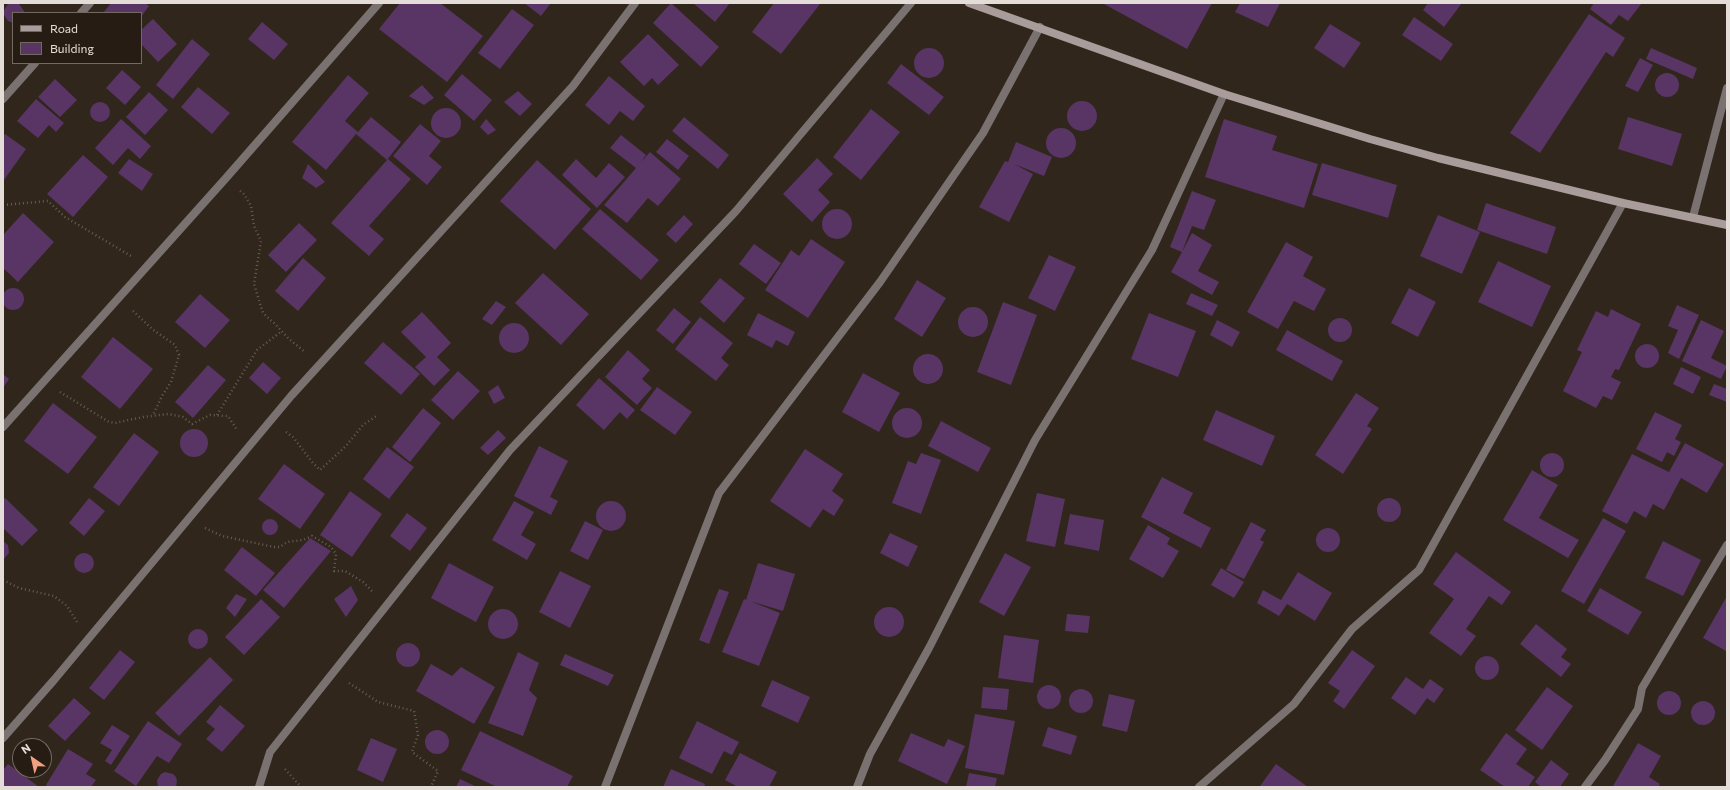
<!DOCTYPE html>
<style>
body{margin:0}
#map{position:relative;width:1730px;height:790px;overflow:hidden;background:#30261c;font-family:Commissioner,sans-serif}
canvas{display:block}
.frame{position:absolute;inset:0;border:4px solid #e4ddd7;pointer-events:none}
.legend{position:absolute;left:12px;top:12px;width:130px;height:52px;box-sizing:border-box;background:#261c13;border:1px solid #726961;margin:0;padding:5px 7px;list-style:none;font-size:12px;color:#e4ddd7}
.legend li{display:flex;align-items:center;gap:8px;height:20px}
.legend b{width:20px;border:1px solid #726961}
.north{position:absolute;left:12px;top:738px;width:40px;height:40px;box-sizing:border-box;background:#261c13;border:1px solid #726961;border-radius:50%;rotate:326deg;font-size:11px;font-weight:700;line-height:16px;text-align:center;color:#e4ddd7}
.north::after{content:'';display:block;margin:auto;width:14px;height:18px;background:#f2a080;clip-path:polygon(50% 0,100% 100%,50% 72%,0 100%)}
</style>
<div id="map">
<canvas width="1730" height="790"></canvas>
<div class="frame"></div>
<ul class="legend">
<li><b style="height:5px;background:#a99c9a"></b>Road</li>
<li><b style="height:11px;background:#583564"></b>Building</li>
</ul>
<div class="north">N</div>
</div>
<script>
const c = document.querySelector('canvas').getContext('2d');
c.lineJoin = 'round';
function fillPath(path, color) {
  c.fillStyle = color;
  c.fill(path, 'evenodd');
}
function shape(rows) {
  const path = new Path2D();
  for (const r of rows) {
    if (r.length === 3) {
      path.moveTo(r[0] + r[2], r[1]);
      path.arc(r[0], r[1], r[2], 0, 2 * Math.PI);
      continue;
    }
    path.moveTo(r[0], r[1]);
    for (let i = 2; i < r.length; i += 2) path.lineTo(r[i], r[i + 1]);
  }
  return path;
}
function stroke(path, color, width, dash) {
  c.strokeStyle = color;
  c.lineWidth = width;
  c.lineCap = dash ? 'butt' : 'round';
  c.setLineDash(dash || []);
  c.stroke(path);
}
const building = shape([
 [11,3,19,4,24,11,24,13,13,13,13,23,8,21,4,15,4,10,8,4],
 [111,3,145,3,149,6,141,17,141,13,103,13],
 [400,3,440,3,483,36,447,82,379,29],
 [524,3,551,3,541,16],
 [671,3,719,47,701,67,653,23],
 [693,3,730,3,715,22],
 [774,3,820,4,781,54,752,32],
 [1102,3,1212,3,1187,49],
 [1240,3,1280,3,1268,27,1235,12],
 [1428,3,1462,3,1444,27,1423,10],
 [1594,3,1642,3,1628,21,1619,15,1611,25,1590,9],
 [512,9,534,25,500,69,478,53],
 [1589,14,1625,38,1613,57,1606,52,1540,153,1510,133],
 [1414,17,1453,44,1441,61,1402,35],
 [153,19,177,44,158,62,141,44,141,30],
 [262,22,288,44,274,60,248,39],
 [1330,24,1361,43,1344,68,1314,48],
 [648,34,679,65,658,85,652,78,644,86,620,62],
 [192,39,210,54,173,99,156,85],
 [929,63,15],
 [1651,48,1697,68,1693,79,1646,59],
 [1640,58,1653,65,1638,92,1625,86],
 [901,64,944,97,929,115,887,83],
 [122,70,141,87,125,105,106,88],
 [1667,85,12],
 [462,74,492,100,474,121,444,95],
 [348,75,369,93,345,121,358,132,371,117,401,142,387,160,388,159,411,179,369,226,384,239,369,256,331,223,387,160,356,134,326,170,292,142],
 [609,76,645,106,633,121,620,111,609,125,585,105],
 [55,79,77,100,60,117,38,97],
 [422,85,434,98,424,105,409,96],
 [198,87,230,113,212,134,181,107],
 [518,91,532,104,520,116,504,102],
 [149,92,168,110,145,135,126,117],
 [36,99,64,123,56,132,49,125,38,138,17,121],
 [1082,116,15],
 [100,112,10],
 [446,123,15],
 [871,109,900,132,861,180,833,157],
 [684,117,729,155,718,169,672,131],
 [1628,117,1682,134,1672,166,1618,149],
 [121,119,151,146,140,159,128,148,113,165,95,148],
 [486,119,496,130,488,135,480,127],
 [1224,119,1277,136,1272,150,1318,164,1304,208,1205,177],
 [420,124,441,141,429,156,442,167,427,185,393,156],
 [1061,143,15],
 [5,134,26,149,4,180,3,137],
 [621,135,646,155,641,162,650,152,681,179,658,206,648,198,627,223,604,205,636,168,610,148],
 [667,139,689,156,678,170,656,152],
 [1016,142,1052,157,1044,176,1014,164,1033,174,1009,222,979,207,1005,161,1008,162],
 [83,155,108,177,73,217,47,194],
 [817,158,833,174,818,190,830,202,812,222,783,194],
 [129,159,153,174,142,191,118,173],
 [576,159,596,178,609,163,625,177,597,208,562,175],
 [537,160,591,209,555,250,500,201],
 [1322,163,1397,185,1388,218,1312,195],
 [308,164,325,182,316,188,302,178],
 [1192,191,1216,200,1204,230,1192,226,1182,252,1192,233,1212,245,1198,271,1219,282,1212,295,1171,272,1182,252,1170,247],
 [1486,203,1556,227,1547,254,1477,230],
 [837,224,15],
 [600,209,659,260,641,280,582,229],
 [23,213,54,242,18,282,3,268,3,235],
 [684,215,693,224,676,243,666,234],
 [1438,215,1480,232,1462,274,1420,256],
 [299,223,317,240,286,272,268,255],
 [811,239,845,262,808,318,765,290,791,250,799,256],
 [1286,242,1313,257,1303,276,1326,289,1314,311,1294,301,1278,329,1247,312],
 [754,244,781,263,766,284,739,264],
 [1049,255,1076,267,1055,311,1028,298],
 [303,258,326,278,298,311,275,291],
 [1498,261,1551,286,1532,327,1478,302],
 [543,273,589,314,561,345,515,303],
 [720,278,745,298,724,323,700,302],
 [917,280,946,298,922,337,894,319],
 [13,299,11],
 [1409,288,1436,302,1418,337,1391,323],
 [1191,293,1218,305,1212,316,1186,304],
 [200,294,230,320,205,348,175,322],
 [496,301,506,307,492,325,482,319],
 [1003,302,1037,315,1011,385,977,372],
 [1677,305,1699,315,1679,359,1668,353,1678,330,1668,326],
 [973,322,15],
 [674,308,691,322,673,344,656,330],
 [1611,309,1641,324,1619,370,1615,369,1611,377,1621,382,1612,400,1603,396,1596,408,1563,391,1582,352,1577,350,1596,311,1608,317],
 [422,312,451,343,437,357,450,370,434,386,415,367,426,357,401,332],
 [758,313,795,332,788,346,776,340,772,348,747,335],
 [1149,313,1196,331,1178,377,1131,359],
 [700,317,733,343,721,358,729,365,716,381,675,349],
 [1340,330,12],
 [1217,320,1240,332,1232,347,1210,335],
 [1701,320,1724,331,1711,358,1727,366,1721,379,1682,361],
 [514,338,15],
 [1287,330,1343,361,1332,381,1276,350],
 [113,337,153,369,120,409,81,377],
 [383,342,420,374,401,395,364,363],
 [1647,356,12],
 [628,350,650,370,642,379,652,388,637,405,605,377],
 [928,369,15],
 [263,362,281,378,267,394,249,378],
 [208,365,226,380,193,418,175,402],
 [1681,367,1701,377,1693,394,1673,384],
 [458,371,480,391,453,420,431,400],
 [863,373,900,393,879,432,842,412],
 [3,374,9,379,3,388],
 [599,378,635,410,627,419,620,412,604,430,576,405],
 [1714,384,1727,389,1727,402,1709,395],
 [498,385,505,398,494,404,488,392],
 [657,387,692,412,675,435,640,410],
 [1356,393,1379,408,1367,426,1372,429,1343,474,1315,455],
 [53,403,97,437,68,474,24,441],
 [907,423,15],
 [423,408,441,423,410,462,392,447],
 [1216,410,1275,436,1262,466,1203,440],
 [1655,412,1682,425,1675,439,1681,442,1674,456,1667,452,1662,462,1636,449],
 [941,421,991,448,978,472,928,446],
 [194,443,14],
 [498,430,506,438,488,455,480,448],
 [134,433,159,452,119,506,93,487],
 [1685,443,1724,464,1707,493,1681,478,1664,510,1653,504,1646,518,1634,511,1627,524,1602,511,1632,454,1669,472],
 [539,446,568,461,550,497,558,501,551,515,514,496],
 [387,447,414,467,389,499,363,479],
 [805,449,843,474,832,491,844,500,834,516,823,509,810,528,770,501],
 [921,453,941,460,921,514,892,503,908,461,916,464],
 [1552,465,12],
 [284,464,325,494,300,529,258,499],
 [1532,470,1558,485,1539,518,1579,540,1568,558,1503,520],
 [1162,477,1193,493,1183,513,1211,528,1201,548,1141,517],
 [350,491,382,514,352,557,320,535],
 [1037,493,1065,499,1055,547,1026,541],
 [5,498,38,530,22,546,3,528,3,500],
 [89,498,105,511,84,536,69,523],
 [1389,510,12],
 [611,516,15],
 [514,501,534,512,521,535,536,544,527,560,492,540],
 [407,513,427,528,410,551,390,536],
 [1070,514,1104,520,1099,551,1064,544],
 [1603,518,1626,531,1584,604,1561,591],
 [270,527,8],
 [585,521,603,530,588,560,570,551],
 [1251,522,1266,530,1260,540,1264,542,1244,579,1226,570],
 [1148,525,1170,538,1167,544,1179,551,1163,578,1129,559],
 [1328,540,12],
 [890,533,918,546,908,567,880,553],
 [310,538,331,551,284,608,263,590],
 [3,541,8,545,9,553,3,560],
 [1663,541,1701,560,1683,596,1645,578],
 [242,547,275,573,256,596,224,570],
 [1456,552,1511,592,1502,605,1489,596,1466,629,1476,636,1461,656,1429,633,1454,599,1433,584],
 [84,563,10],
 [1005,553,1031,567,1004,616,979,602],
 [449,563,494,587,476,622,431,598],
 [758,563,795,574,783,611,750,601,780,613,759,666,722,652,744,599,746,600],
 [1221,568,1244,582,1234,598,1211,585],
 [560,571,591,586,570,628,539,612],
 [1298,572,1332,593,1315,621,1287,604,1279,616,1257,603,1263,590,1281,600],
 [351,586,358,600,346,617,334,599],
 [1600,588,1642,612,1628,635,1587,611],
 [719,589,729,592,709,644,699,640],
 [236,594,247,599,235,617,226,608],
 [1727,596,1727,648,1726,651,1703,638],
 [261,599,280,617,244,655,225,637],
 [889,622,15],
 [503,624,15],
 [1067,614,1090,616,1088,633,1065,631],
 [1536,624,1567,649,1561,657,1571,664,1561,677,1520,644],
 [198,639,10],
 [1004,635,1039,640,1033,683,998,678],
 [408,655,12],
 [120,650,135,662,104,700,89,688],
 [1352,650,1375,666,1344,709,1333,701,1340,691,1328,683],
 [518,652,539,663,529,690,537,698,523,736,488,723],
 [565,654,614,675,608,686,560,665],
 [1487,668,12],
 [210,657,233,680,179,736,155,713],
 [431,664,452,676,461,667,495,687,474,724,416,691],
 [1406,677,1423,689,1430,679,1444,689,1434,703,1427,698,1415,715,1391,698],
 [772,680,810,697,798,723,761,706],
 [1049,697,12],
 [983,687,1009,689,1007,710,981,708],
 [1547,687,1573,706,1542,750,1515,730],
 [1081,701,12],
 [1669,703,12],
 [1109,694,1135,700,1127,732,1102,726],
 [74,698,91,713,65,741,48,726],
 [1703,713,12],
 [220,705,245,726,222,752,206,739,215,729,206,722],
 [975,714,1015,721,1004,775,965,768],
 [148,721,182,744,169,763,157,756,136,786,114,771],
 [697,721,739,742,732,755,724,751,712,774,679,758],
 [112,725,130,736,111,765,105,761,112,750,100,743],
 [1048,727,1077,736,1071,755,1042,746],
 [437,742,12],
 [480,731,573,776,567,787,497,787,461,770],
 [911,733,944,747,948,739,965,746,947,784,898,761],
 [1506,733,1527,749,1516,764,1535,777,1528,787,1505,787,1480,770],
 [371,738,397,749,383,782,357,770],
 [1638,743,1661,756,1649,777,1660,784,1658,787,1615,787,1613,786],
 [68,749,93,764,86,774,96,780,91,787,48,787,46,785],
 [740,753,777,772,769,787,738,787,725,780],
 [1551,760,1569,774,1560,787,1541,787,1535,782],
 [8,764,39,787,3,787,3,770],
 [1276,764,1308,787,1260,786],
 [671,769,705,784,704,787,663,787],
 [165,772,173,774,176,777,177,781,176,787,158,787,157,780,161,774],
 [969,773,997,778,995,787,966,787],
 [460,779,477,787,456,787]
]);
const path = shape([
 [240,191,244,194,251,206,254,226,261,241,254,284,263,313,276,325,289,339,305,352],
 [3,205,48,201,65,217,131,256],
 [133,311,152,329,175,345,179,355,171,382,162,396,153,415],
 [60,392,109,422,115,423,143,417,168,414,183,417,192,424,210,415,228,416,237,430],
 [217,415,257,350,282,331],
 [286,432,293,437,312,462,320,470,346,446,363,425,378,415],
 [205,528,222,536,274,547,280,547,287,542,303,540,312,536,331,547,336,554,334,571,345,571,363,582,373,592],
 [3,580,19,588,54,596,67,606,77,622],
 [349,683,378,702,414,711,418,735,412,752,438,771,431,787],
 [285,769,301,787]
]);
const minor = shape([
 [81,13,90,3],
 [3,99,35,63],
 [1693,217,1727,88],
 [3,427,226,178,379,3],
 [3,738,54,680,291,396,573,86,635,3],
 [259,787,270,752,510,450,736,211,911,3],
 [605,787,719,493,880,282,983,133,1040,27],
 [857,787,870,754,929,648,1035,440,1152,250,1224,94],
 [1199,787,1294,704,1352,629,1419,570,1623,203],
 [1585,787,1605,760,1638,709,1642,688,1727,545]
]);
const secondary = shape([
 [969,3,1224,94,1370,139,1438,158,1623,203,1727,225]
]);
fillPath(building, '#583564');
stroke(path, '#665d55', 2.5, [1, 3]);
stroke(minor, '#7a7271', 8);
stroke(secondary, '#a99c9a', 8);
</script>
